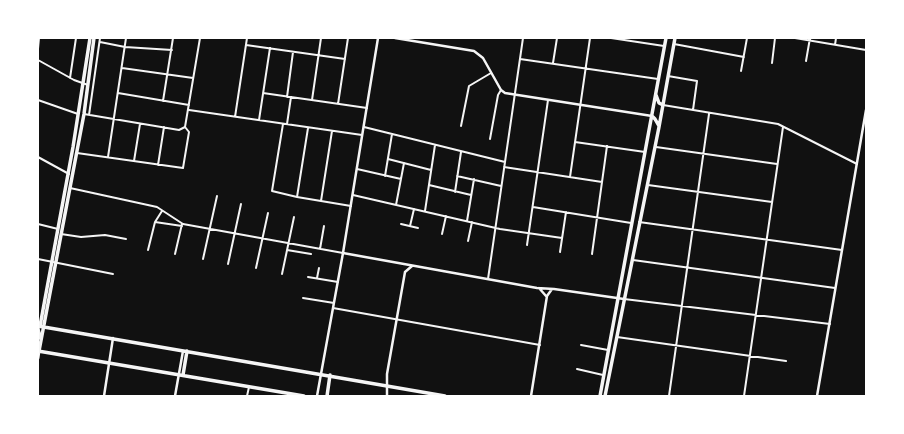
<!DOCTYPE html>
<style>
body{margin:0}
#map{position:relative;width:904px;height:434px;overflow:hidden;background:#111;font-family:"Public Sans",sans-serif}
canvas{display:block}
.frame{position:absolute;inset:0;border:39px solid #fff;pointer-events:none}
</style>
<div id="map">
<canvas width="904" height="434"></canvas>
<div class="frame"></div>
</div>
<script>
const c = document.querySelector('canvas').getContext('2d');
c.lineJoin = 'round';
function shape(rows) {
  const path = new Path2D();
  for (const r of rows) {
    path.moveTo(r[0], r[1]);
    for (let i = 2; i < r.length; i += 2) path.lineTo(r[i], r[i + 1]);
  }
  return path;
}
function stroke(path, color, width, dash) {
  c.strokeStyle = color;
  c.lineWidth = width;
  c.lineCap = dash ? 'butt' : 'round';
  c.setLineDash(dash || []);
  c.stroke(path);
}
const minor = shape([
 [611,38,664,46],
 [795,38,866,50],
 [100,42,125,47,172,50],
 [674,44,744,57],
 [246,45,345,59],
 [835,45,836,38],
 [38,49,39,38],
 [520,59,658,79],
 [38,60,74,80,88,85],
 [806,61,810,38],
 [553,63,557,38],
 [772,63,775,38],
 [122,68,193,78],
 [741,71,747,38],
 [668,76,697,81,693,110],
 [70,78,76,38],
 [118,93,189,105],
 [263,93,367,108],
 [287,97,293,52],
 [38,100,78,114],
 [312,100,321,38],
 [163,101,173,38],
 [338,104,348,38],
 [663,105,778,124,857,164],
 [189,110,362,135],
 [84,114,179,130,185,127],
 [89,115,100,38],
 [235,117,247,38],
 [259,120,270,48],
 [283,124,272,191,297,197,351,206],
 [287,124,291,97],
 [461,126,469,86,491,73],
 [185,127,200,38],
 [364,127,505,162],
 [490,139,498,95,501,90],
 [575,142,645,152],
 [656,147,777,164],
 [77,153,183,168,189,132,185,127],
 [38,157,69,174],
 [108,157,126,38],
 [388,159,431,170],
 [134,161,140,124],
 [158,165,164,127],
 [504,167,602,182],
 [357,169,401,179],
 [385,176,392,134],
 [457,176,501,186],
 [570,177,590,38],
 [429,185,471,195],
 [648,185,772,202],
 [70,188,157,207,183,224,343,253],
 [455,192,461,152],
 [353,195,500,229,562,238],
 [297,197,308,128],
 [321,201,332,131],
 [396,205,404,163],
 [533,207,631,223],
 [425,211,435,145],
 [467,221,474,179],
 [155,222,162,211],
 [639,222,842,250],
 [38,224,58,229],
 [401,224,418,228],
 [410,226,414,209],
 [61,234,81,237,105,235,126,239],
 [442,234,446,216],
 [468,241,472,222],
 [527,245,548,100],
 [320,249,324,226],
 [148,250,155,222,182,226],
 [287,250,311,254],
 [560,252,566,212],
 [175,254,182,224],
 [592,254,607,146],
 [38,259,113,274],
 [203,259,217,196],
 [633,260,835,288],
 [228,264,241,204],
 [256,268,268,213],
 [282,274,294,217],
 [308,277,338,282],
 [317,278,319,268],
 [488,279,523,38],
 [303,298,334,303],
 [624,299,830,324],
 [333,308,540,345],
 [617,337,786,361],
 [581,345,608,350],
 [577,369,603,375],
 [247,396,249,387],
 [669,396,709,114],
 [744,396,783,127]
]);
const tertiary = shape([
 [395,38,474,51,483,58,501,90,505,93,652,116],
 [343,253,537,288,554,289,624,299],
 [539,288,546,296],
 [104,396,113,338],
 [175,396,183,351],
 [317,396,343,253,378,38],
 [387,396,387,374,405,272,412,266],
 [531,396,547,296,552,289],
 [817,396,866,110]
]);
const secondary = shape([
 [38,358,39,351]
]);
const primary = shape([
 [656,95,659,103,663,105],
 [652,116,655,119,659,126],
 [38,326,445,396],
 [40,326,73,147,90,38],
 [38,329,40,338],
 [38,351,304,396],
 [39,351,84,114,94,38],
 [183,375,187,351],
 [327,396,330,375],
 [600,396,666,38],
 [605,396,659,127,675,38]
]);
stroke(minor, '#f5f5f5', 2);
stroke(tertiary, '#f5f5f5', 2.5);
stroke(secondary, '#f5f5f5', 3);
stroke(primary, '#f5f5f5', 3.5);
</script>
